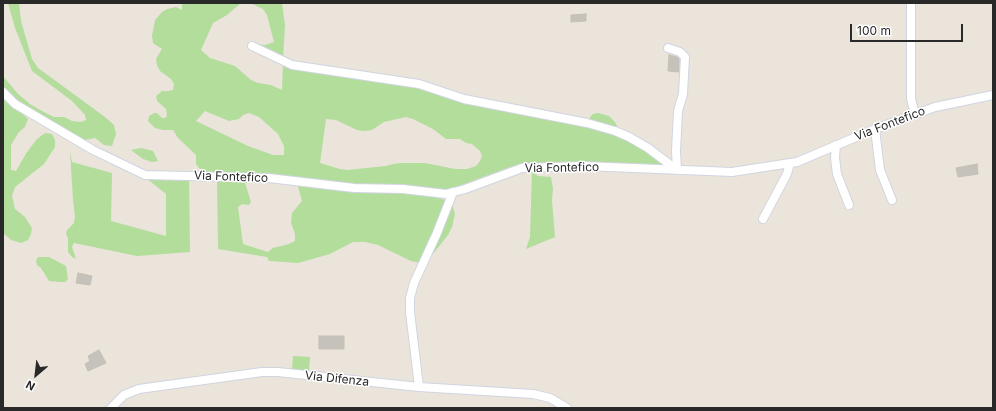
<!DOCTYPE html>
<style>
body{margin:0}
#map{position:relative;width:996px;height:411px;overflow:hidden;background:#eae4db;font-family:Inter,sans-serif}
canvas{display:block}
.frame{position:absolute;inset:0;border:4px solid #292929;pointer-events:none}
.north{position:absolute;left:16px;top:355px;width:40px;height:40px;-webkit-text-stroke:3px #fff;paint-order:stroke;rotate:208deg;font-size:11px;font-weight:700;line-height:16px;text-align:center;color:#292929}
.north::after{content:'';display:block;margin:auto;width:14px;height:18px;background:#292929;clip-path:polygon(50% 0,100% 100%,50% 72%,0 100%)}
.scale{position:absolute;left:850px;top:24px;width:113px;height:18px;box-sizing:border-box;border:2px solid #292929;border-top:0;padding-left:5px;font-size:12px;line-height:14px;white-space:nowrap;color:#292929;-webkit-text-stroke:3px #fff;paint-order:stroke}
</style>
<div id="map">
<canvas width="996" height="411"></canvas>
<div class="frame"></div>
<div class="north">N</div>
<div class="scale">100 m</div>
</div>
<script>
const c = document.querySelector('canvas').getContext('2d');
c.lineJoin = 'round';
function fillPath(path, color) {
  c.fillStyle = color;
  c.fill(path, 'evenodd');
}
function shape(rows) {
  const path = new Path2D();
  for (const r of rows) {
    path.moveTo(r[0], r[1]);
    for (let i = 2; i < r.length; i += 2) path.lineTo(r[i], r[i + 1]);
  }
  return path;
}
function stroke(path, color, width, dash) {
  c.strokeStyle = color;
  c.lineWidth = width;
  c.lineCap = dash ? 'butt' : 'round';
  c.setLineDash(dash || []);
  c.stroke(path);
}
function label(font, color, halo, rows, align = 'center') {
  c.font = font + ' Inter,sans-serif';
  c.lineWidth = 3;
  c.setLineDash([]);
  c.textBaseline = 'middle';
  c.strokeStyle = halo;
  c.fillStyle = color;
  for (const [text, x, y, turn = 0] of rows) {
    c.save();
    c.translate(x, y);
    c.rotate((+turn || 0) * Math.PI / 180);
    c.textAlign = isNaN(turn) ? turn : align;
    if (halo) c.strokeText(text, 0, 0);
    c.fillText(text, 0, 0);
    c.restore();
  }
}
const green = shape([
 [8,3,19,3,21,21,32,59,38,68,105,117,114,125,116,134,112,146,104,145,95,138,85,140,72,137,19,105,3,88,3,76,18,94,30,104,42,111,54,117,64,117,72,121,81,122,86,120,85,115,72,101,32,71,15,28],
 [182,3,241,3,227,15,213,23,201,50,210,58,235,66,251,80,258,83,271,85,282,90,283,64,396,83,614,131,650,151,662,164,661,167,528,163,510,167,446,191,348,186,295,178,232,173,208,173,199,168,196,164,196,155,178,138,173,130,163,130,155,128,148,121,149,116,154,113,157,113,162,118,165,118,167,116,166,109,157,101,156,96,162,91,168,91,173,90,174,84,171,79,160,71,157,65,156,59,162,49,153,43,152,36,155,20,162,12,167,9,176,7,182,10],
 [205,111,229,121,239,119,243,115,249,113,259,117,278,134,284,146,284,155,273,155,248,146,196,121],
 [406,117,413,119,433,129,446,139,460,139,466,143,472,144,480,151,482,156,480,161,476,166,467,169,455,169,425,163,401,163,393,164,386,166,347,170,340,169,320,163,326,119,336,120,357,130,365,131,372,130,384,122],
 [250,3,282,3,285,25,283,59,256,44,265,45,274,42,267,15,263,9],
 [3,96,28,119,25,127,19,132,11,145,11,170,16,171,27,152,37,139,45,133,52,134,55,140,55,147,44,164,15,187,12,196,15,209,25,217,32,228,31,234,28,240,21,243,11,240,3,233],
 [598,113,609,116,615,122,618,128,590,121,590,117,593,114],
 [141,148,153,151,158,161,152,162,143,159,131,150],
 [70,151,72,162,112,173,111,221,166,236,166,194,146,178,189,177,190,252,137,256,74,243,72,247,76,259,72,257,68,252,68,238,66,234,67,230,74,223,75,217,73,200],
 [532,171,538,176,551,177,553,189,552,200,555,237,526,249,530,237],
 [217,178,267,180,262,182,245,183,251,202,249,205,242,204,238,207,243,244,268,252,273,248,289,244,295,241,295,234,291,223,292,213,302,201,297,183,351,190,431,196,445,200,452,204,455,214,452,227,448,235,425,264,411,261,378,245,365,242,353,242,330,254,298,263,269,261,267,257,218,249],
 [38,257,49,257,66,266,68,279,65,282,60,282,49,281,41,268,37,265,36,261],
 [293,356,310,357,309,371,292,369]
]);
const building = shape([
 [586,14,586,21,571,22,571,15,586,14],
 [669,55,677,57,679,59,679,72,668,71,669,55],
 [977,164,978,174,958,177,956,168,977,164],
 [78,273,92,276,90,285,76,283,78,273],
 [319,336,344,336,344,349,319,349,319,336],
 [99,350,106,363,88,371,85,364,90,361,88,356,99,350]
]);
const minor = shape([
 [911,3,911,99,915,114],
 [252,46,292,65,419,84,464,99,587,123,615,131,629,137,648,148,677,170],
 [668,48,680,52,685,57,683,94,678,111,676,151,677,170],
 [3,92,15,104,93,150,145,175,269,178,354,188,403,189,446,194,465,189,522,168,584,166,732,172,797,162,875,129,935,107,993,95],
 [875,129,880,170,892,200],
 [836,145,835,158,837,174,849,205],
 [763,219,787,174,790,163],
 [419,387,410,312,410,298,414,283,437,233,453,192],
 [111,408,124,395,139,389,262,372,278,372,419,387,533,394,550,398,567,408]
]);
const streetNames = [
 ["Via Fontefico",890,124,-21],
 ["Via Fontefico",562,168,-1],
 ["Via Fontefico",231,177,2],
 ["Via Difenza",337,379,6]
];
fillPath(green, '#b2dd9b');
fillPath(building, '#c5c1bb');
stroke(building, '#c5bfb5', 1);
stroke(minor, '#d1d4e1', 10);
stroke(minor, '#fff', 8);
label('12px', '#292929', '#fff', streetNames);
</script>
